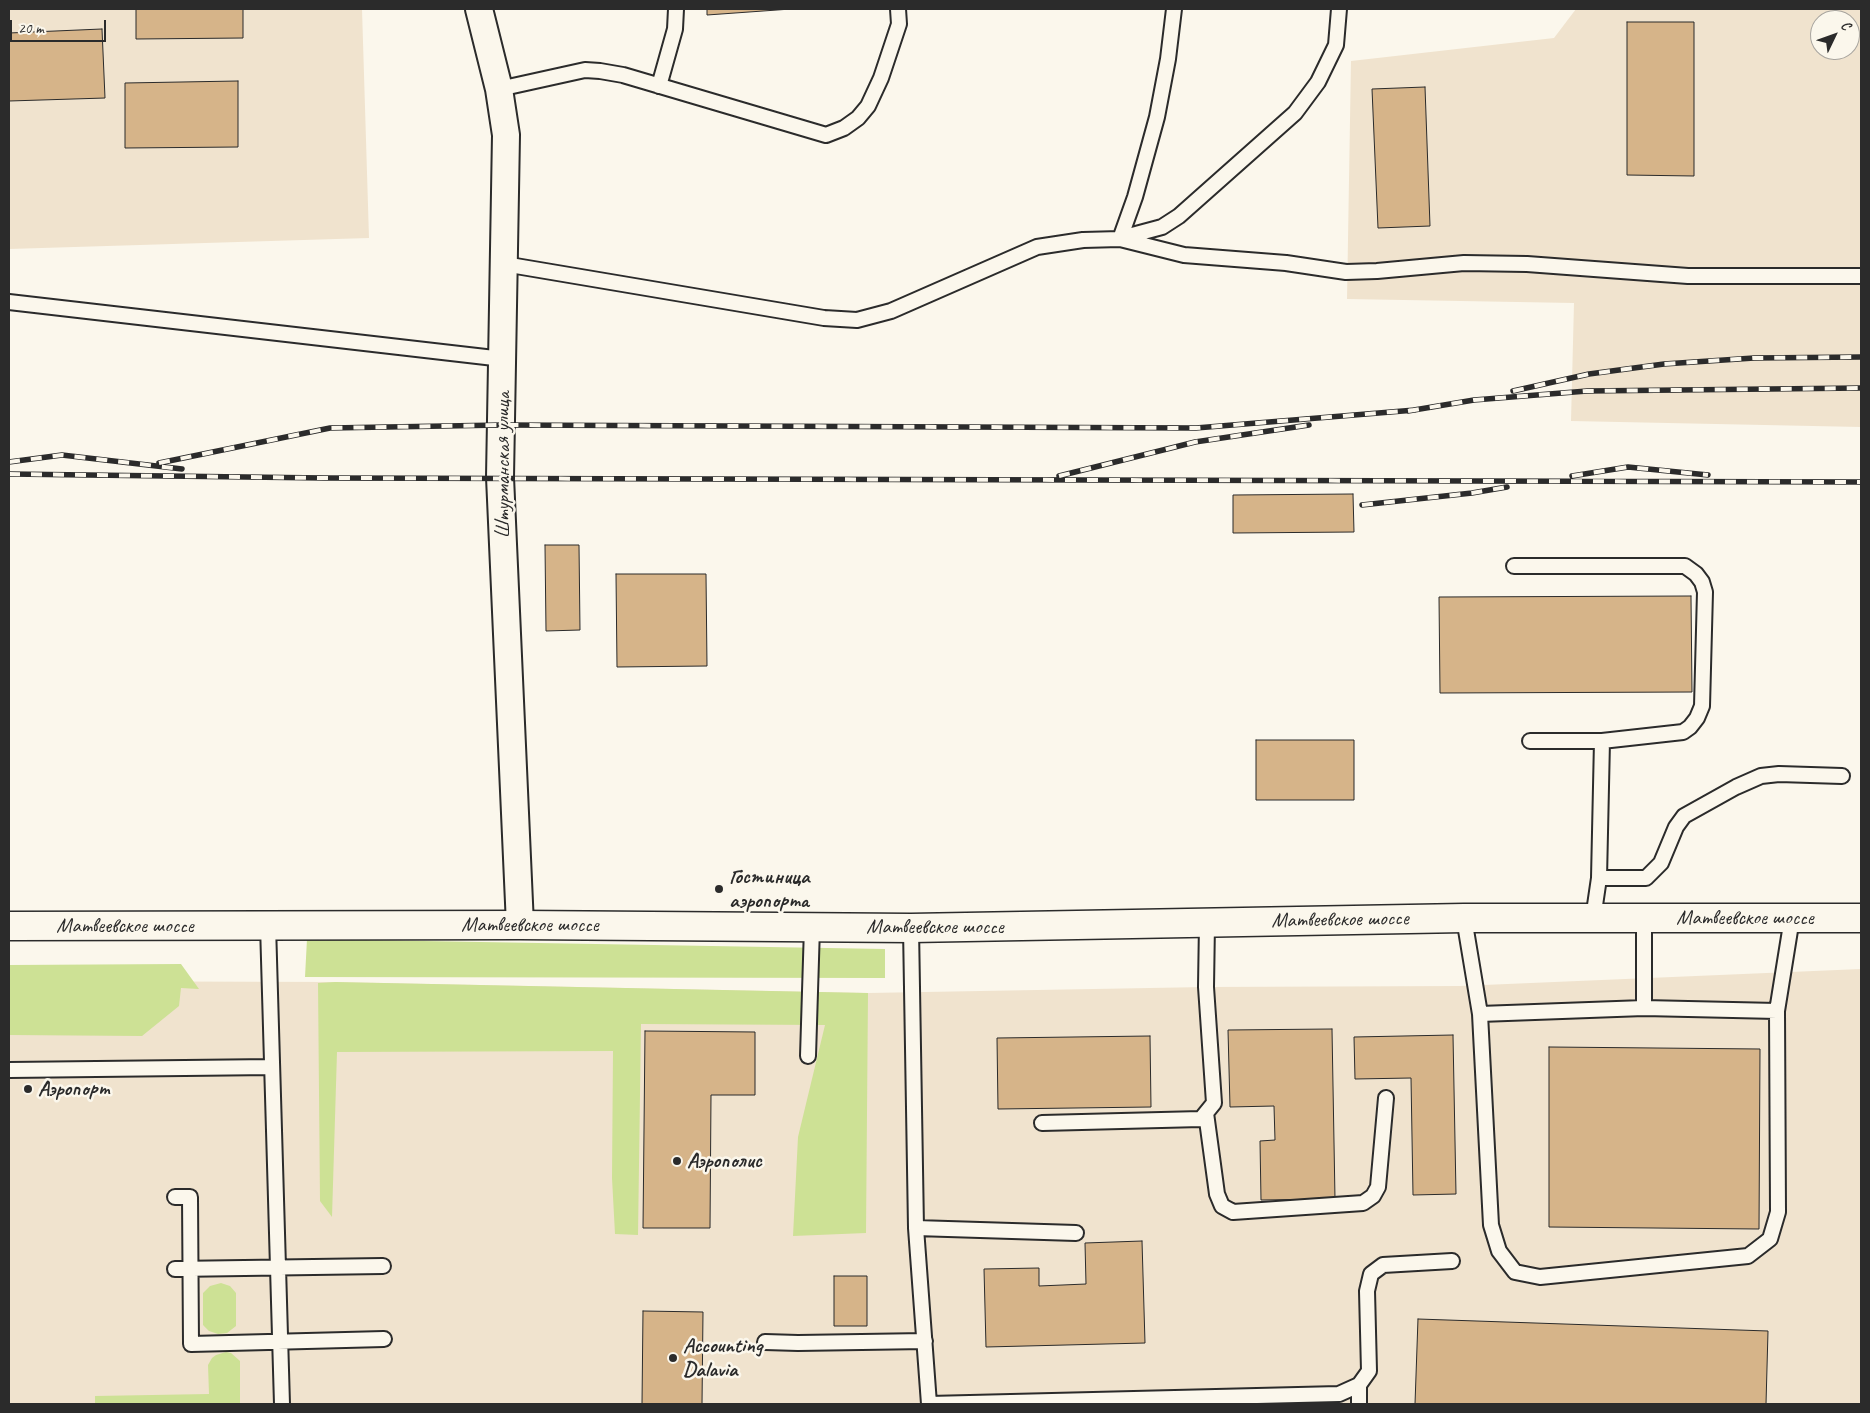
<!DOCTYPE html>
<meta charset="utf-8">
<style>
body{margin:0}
#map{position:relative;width:1870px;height:1413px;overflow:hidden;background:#fbf7ec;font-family:Caveat,sans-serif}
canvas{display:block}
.frame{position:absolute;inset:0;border:10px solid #2b2b2b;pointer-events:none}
.north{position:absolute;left:1810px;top:10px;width:50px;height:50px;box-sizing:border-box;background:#fbf7ec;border:1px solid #a8a59f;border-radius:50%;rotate:48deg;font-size:14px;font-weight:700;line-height:20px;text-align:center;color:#2b2b2b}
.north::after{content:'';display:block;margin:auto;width:18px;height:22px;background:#2b2b2b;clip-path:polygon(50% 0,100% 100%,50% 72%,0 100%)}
.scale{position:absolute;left:10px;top:20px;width:96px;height:22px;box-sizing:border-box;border:2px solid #2b2b2b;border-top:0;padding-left:6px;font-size:15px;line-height:18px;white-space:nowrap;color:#2b2b2b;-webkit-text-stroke:4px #fbf7ec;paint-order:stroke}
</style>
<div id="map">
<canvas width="1870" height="1413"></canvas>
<div class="frame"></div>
<div class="north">С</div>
<div class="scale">20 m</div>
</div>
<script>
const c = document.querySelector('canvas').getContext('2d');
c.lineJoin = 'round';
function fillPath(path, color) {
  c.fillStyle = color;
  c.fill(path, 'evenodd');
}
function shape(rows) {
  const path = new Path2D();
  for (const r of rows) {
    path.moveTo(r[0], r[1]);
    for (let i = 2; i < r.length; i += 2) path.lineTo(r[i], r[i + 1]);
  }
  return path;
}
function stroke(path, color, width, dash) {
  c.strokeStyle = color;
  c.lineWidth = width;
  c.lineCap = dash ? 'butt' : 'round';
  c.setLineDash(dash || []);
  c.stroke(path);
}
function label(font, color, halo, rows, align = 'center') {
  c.font = font + ' Caveat,sans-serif';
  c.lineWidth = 5;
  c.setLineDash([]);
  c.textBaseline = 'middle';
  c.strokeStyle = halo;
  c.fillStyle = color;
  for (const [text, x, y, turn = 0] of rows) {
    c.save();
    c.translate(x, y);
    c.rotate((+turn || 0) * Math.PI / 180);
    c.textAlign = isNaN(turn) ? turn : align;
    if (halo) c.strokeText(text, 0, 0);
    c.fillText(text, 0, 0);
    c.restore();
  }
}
const built = shape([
 [9,9,362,9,369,238,9,249],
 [1576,9,1861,9,1861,427,1571,421,1574,303,1347,299,1351,61,1554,38],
 [1820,20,1850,20,1850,50,1820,50],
 [1861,969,1861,1404,9,1404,9,981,335,982,868,993,1206,987,1460,986]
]);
const green = shape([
 [307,939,885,949,885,978,305,977],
 [181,964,199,989,181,988,179,1006,142,1036,9,1035,9,965],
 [335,982,868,993,866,1233,793,1236,798,1137,825,1025,641,1024,638,1235,615,1234,612,1178,613,1051,337,1052,332,1217,320,1201,318,983],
 [221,1283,230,1286,236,1293,236,1326,227,1333,218,1334,209,1331,203,1325,203,1293,210,1286],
 [226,1352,231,1353,240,1361,240,1404,95,1404,95,1396,209,1394,208,1365,212,1358,216,1355]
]);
const building = shape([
 [136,9,243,9,243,38,136,39,136,9],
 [707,9,791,9,707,15,707,9],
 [1627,22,1694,22,1694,176,1627,175,1627,22],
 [102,29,105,98,9,101,9,33,102,29],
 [238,81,238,147,125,148,125,83,238,81],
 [1425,87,1430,226,1378,228,1372,89,1425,87],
 [1353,494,1354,532,1233,533,1233,495,1353,494],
 [545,545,579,545,580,630,546,631,545,545],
 [616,574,706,574,707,666,617,667,616,574],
 [1691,596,1692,692,1440,693,1439,597,1691,596],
 [1256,740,1354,740,1354,800,1256,800,1256,740],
 [1332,1029,1335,1199,1261,1200,1260,1141,1275,1140,1274,1106,1230,1107,1228,1030,1332,1029],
 [645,1031,755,1032,755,1095,711,1095,710,1228,643,1228,645,1031],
 [1453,1035,1456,1194,1413,1195,1411,1078,1355,1079,1354,1037,1453,1035],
 [1150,1036,1151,1107,998,1109,997,1038,1150,1036],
 [1549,1047,1760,1049,1759,1229,1549,1227,1549,1047],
 [1142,1241,1145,1343,986,1347,984,1269,1039,1268,1039,1286,1086,1284,1085,1243,1142,1241],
 [834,1276,867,1276,867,1326,834,1326,834,1276],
 [643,1311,703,1312,702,1404,642,1404,643,1311],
 [1418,1319,1768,1331,1766,1404,1415,1404,1418,1319]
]);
const path = shape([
 [72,1404,72,1401]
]);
const service = shape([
 [659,86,675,29,676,9],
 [499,89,585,70,600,71,623,75,826,135,844,128,858,118,868,106,881,78,899,24,898,9],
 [1121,238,1162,227,1179,216,1295,113,1318,82,1336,45,1339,9],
 [1120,239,1184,255,1286,263,1346,272,1377,271,1464,263,1527,264,1688,276,1861,276],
 [504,264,824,318,857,320,891,311,1037,247,1083,240,1120,239,1135,197,1157,117,1168,59,1174,9],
 [9,302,503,359],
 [1514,566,1685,566,1696,574,1702,582,1705,592,1702,706,1697,718,1690,727,1683,732,1602,741,1599,878,1593,919],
 [1530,741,1602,741],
 [1599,878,1646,878,1661,863,1676,827,1684,816,1736,787,1761,776,1779,774,1842,776],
 [1464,918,1480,1014,1491,1225,1499,1251,1515,1272,1540,1277,1748,1256,1770,1239,1778,1212,1777,1011,1792,918],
 [1644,918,1644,1008],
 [268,925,282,1404],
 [911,928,916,1228,929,1404],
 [1480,1014,1644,1008,1777,1011],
 [808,1056,812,927],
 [9,1070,272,1067],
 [1206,1113,1217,1194,1222,1206,1233,1212,1363,1203,1373,1196,1378,1187,1386,1098],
 [1042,1123,1201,1119,1214,1103,1206,987,1207,923],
 [175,1197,190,1197,191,1344,384,1339],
 [916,1228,1076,1233],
 [175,1269,383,1266],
 [765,1342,798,1343,925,1341],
 [1359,1385,1359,1404],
 [929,1404,1339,1394,1359,1385,1369,1371,1367,1291,1371,1274,1383,1265,1452,1261]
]);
const minor = shape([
 [479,9,499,89,506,135,500,477,520,925]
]);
const secondary = shape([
 [9,926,520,925,911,928,1464,918,1861,918]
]);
const rail = shape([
 [1513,391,1589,374,1664,364,1754,358,1861,357],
 [1408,411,1474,400,1587,391,1861,388],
 [9,462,62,455,182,469],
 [159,463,330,428,502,425,1196,428,1415,410],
 [9,474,324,478,1861,482],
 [1059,476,1195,442,1309,425],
 [1572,476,1628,467,1708,475],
 [1362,505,1472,493,1507,487]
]);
const markers = [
 [719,889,5,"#2b2b2b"],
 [28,1089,5,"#2b2b2b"],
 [677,1161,5,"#2b2b2b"],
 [673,1358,5,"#2b2b2b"]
];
const streetNames = [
 ["Штурманская улица",503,465,-90],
 ["Матвеевское шоссе",1745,918],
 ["Матвеевское шоссе",1340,920,-1],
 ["Матвеевское шоссе",530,925],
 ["Матвеевское шоссе",125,926],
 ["Матвеевское шоссе",935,927]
];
const poiNames = [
 ["Гостиница",729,877],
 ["аэропорта",729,901],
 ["Аэропорт",38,1089],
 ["Аэрополис",687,1161],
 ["Accounting",683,1346],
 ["Dalavia",683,1370]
];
fillPath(built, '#f0e3ce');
fillPath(green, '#cde195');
fillPath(building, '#d6b489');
stroke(building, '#2b2b2b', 1);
stroke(service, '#2b2b2b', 18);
stroke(minor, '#2b2b2b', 30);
stroke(secondary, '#2b2b2b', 31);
stroke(path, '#2b2b2b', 3, [1, 4]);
stroke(service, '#fbf7ec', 14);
stroke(minor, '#fbf7ec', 26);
stroke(secondary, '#fbf7ec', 28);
stroke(rail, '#2b2b2b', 5.5);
stroke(rail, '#fbf7ec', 4, [11]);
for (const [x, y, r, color] of markers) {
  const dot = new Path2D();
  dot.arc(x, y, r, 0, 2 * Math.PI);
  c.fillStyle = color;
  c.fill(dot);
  stroke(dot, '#fbf7ec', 2);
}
label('21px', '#2b2b2b', '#fbf7ec', streetNames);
label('bold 21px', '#2b2b2b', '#fbf7ec', poiNames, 'left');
</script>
